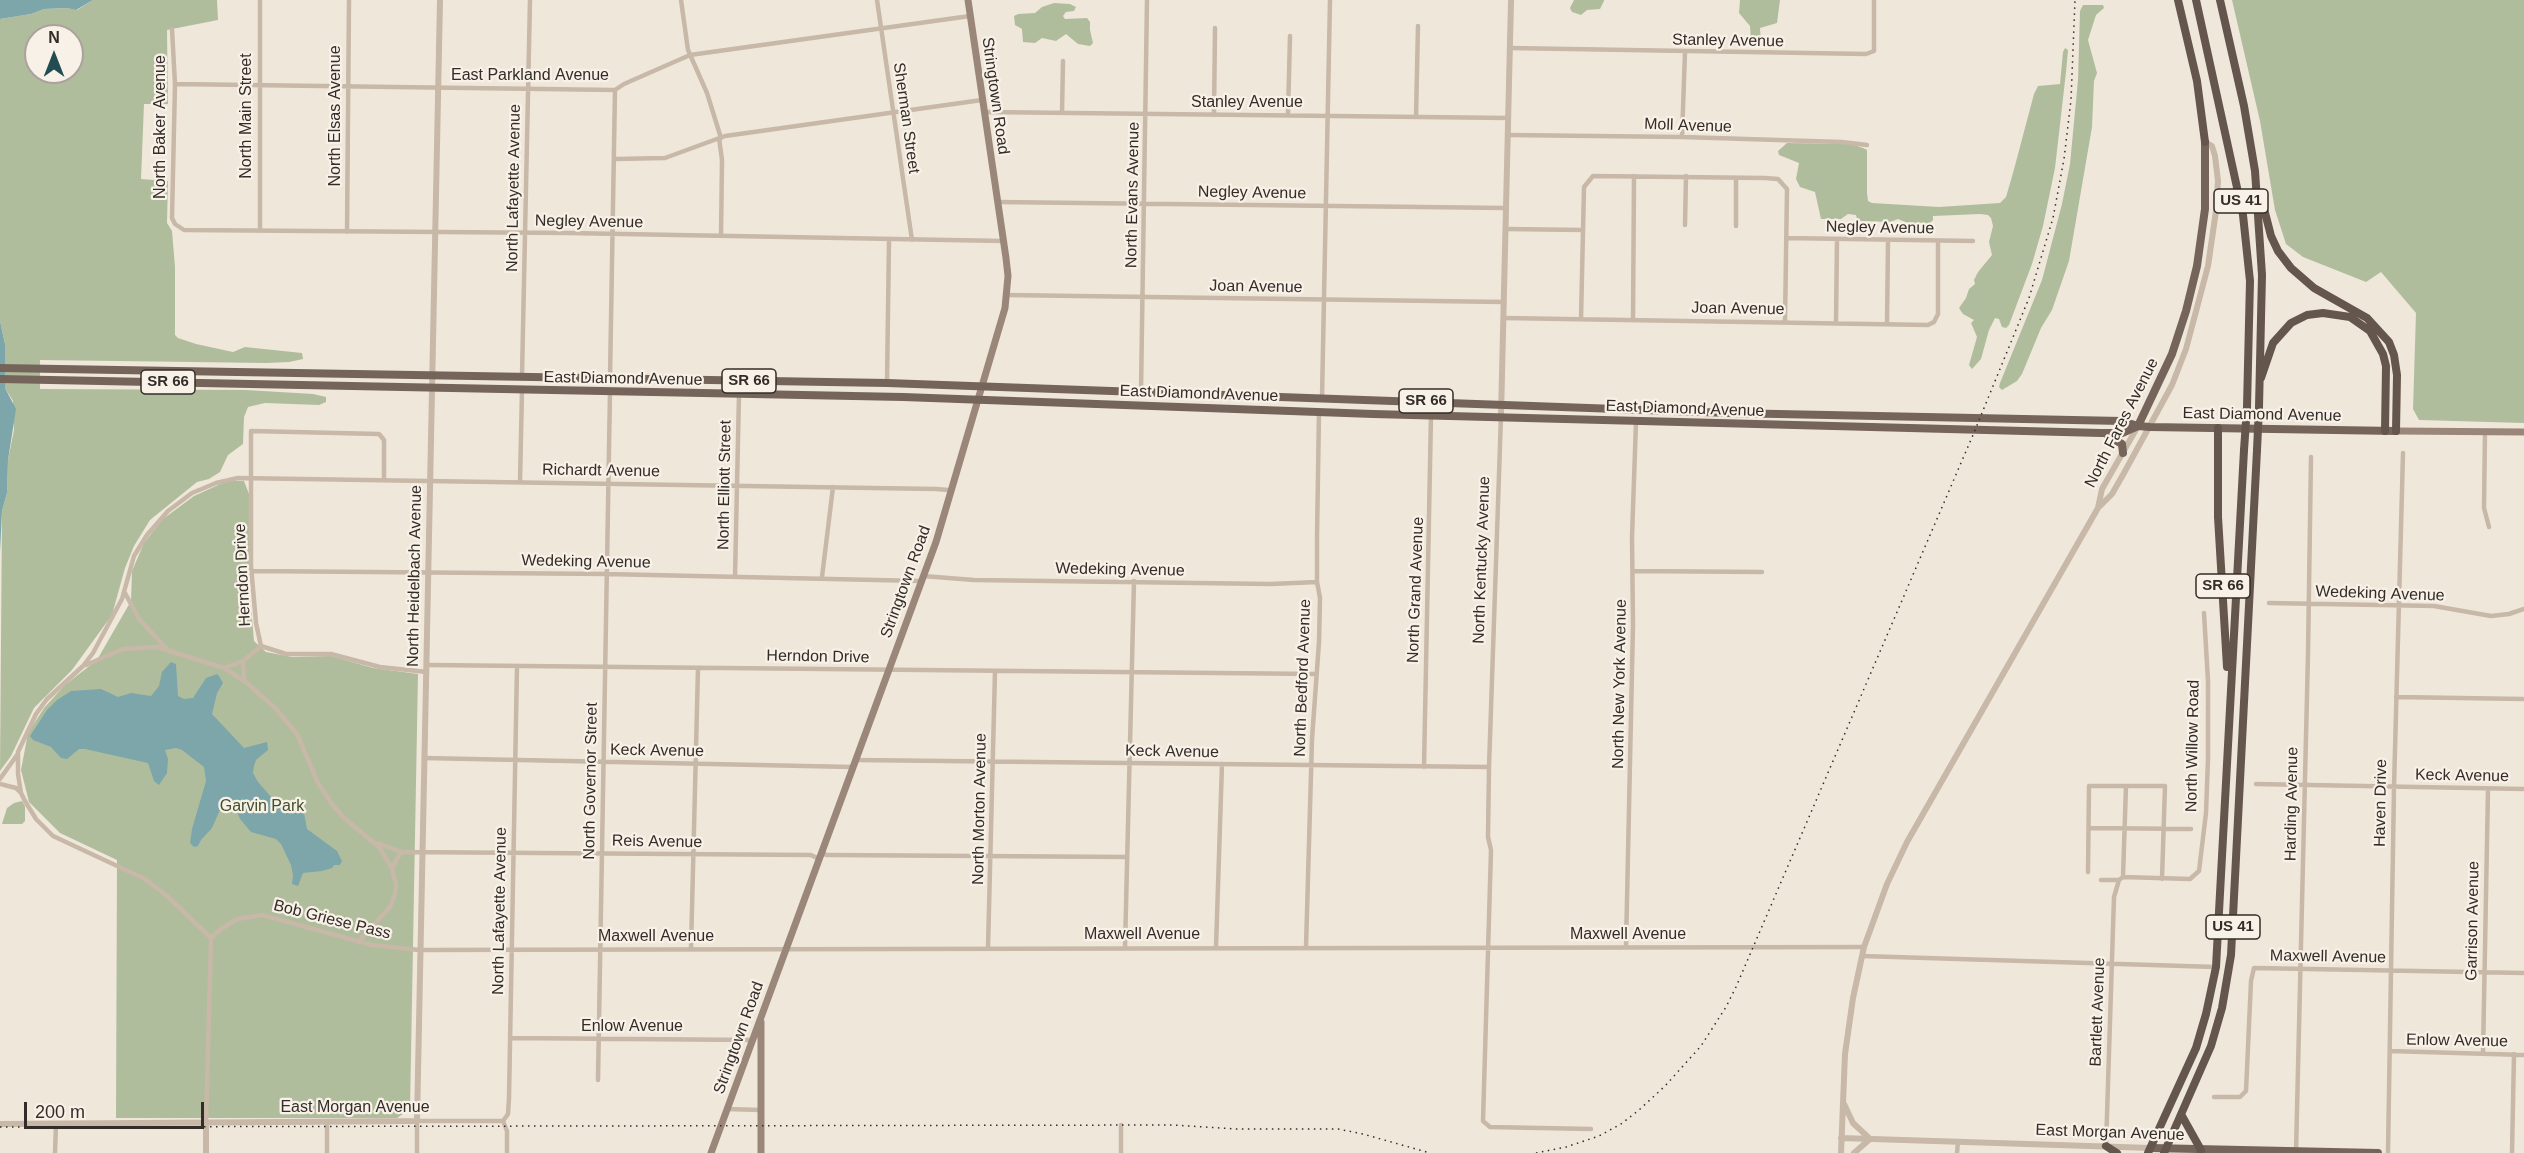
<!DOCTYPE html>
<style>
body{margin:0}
#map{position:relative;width:2524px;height:1153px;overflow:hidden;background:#f0e7db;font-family:Arial,sans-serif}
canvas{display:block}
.north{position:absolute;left:24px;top:24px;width:60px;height:60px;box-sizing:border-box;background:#f8f1e7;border:2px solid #aaa29b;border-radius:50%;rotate:0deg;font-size:16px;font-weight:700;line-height:24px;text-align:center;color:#342c28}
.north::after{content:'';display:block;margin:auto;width:21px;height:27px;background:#204c52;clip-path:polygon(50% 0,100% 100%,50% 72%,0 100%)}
.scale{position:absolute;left:24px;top:1102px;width:180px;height:27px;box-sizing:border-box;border:3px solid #342c28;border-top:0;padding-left:8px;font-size:18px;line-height:21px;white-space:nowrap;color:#342c28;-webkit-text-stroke:4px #f8f1e7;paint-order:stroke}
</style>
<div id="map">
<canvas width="2524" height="1153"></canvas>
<div class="north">N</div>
<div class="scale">200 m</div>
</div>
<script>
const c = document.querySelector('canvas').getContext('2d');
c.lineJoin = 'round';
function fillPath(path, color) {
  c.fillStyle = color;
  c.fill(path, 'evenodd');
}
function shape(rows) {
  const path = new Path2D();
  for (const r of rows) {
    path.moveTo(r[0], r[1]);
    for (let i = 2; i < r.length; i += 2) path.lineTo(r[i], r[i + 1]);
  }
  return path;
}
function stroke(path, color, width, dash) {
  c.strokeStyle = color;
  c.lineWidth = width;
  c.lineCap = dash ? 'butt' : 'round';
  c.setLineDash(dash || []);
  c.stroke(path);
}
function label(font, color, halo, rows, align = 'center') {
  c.font = font + ' Arial,sans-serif';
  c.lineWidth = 4.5;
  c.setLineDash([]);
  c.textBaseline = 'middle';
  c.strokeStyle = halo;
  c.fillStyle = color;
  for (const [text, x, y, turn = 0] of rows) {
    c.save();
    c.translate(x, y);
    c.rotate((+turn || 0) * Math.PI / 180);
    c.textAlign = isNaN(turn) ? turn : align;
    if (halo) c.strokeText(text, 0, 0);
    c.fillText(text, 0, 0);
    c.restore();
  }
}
const green = shape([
 [93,0,217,0,218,20,167,30,168,104,144,104,141,179,168,181,167,223,172,231,175,267,175,335,178,338,196,344,233,352,245,347,302,353,303,359,289,362,267,363,40,360,40,389,246,390,313,394,326,397,326,402,319,405,265,403,248,407,244,417,243,444,228,455,220,472,209,479,197,482,150,520,134,546,125,568,112,615,72,670,34,708,11,756,0,771,2,511,7,493,8,460,14,430,13,401,5,388,5,344,0,321,0,19,31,14,44,9,67,8,77,10],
 [36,36,72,36,72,72,36,72],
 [1574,0,1604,0,1604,1,1600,9,1587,10,1581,15,1572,12,1570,8],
 [1740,0,1780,0,1777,23,1760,28,1761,43,1751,41,1750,26,1739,13],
 [2232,0,2524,0,2524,423,2419,420,2413,409,2416,313,2381,272,2366,282,2303,257,2286,244,2275,210,2260,121],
 [1054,3,1070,4,1076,7,1074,11,1066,12,1063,16,1065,19,1087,18,1090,22,1090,30,1093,43,1090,46,1078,44,1066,34,1056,41,1042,38,1035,43,1023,42,1022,29,1015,25,1014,16,1018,14,1035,13,1042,7],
 [2083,5,2103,5,2104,8,2096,15,2088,40,2097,73,2094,81,2092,127,2069,261,2052,310,2041,328,2022,374,2017,381,2002,390,1999,387,2000,383,2042,280,2062,204,2070,164,2078,80,2080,11],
 [2065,48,2068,50,2066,72,2055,168,2043,226,2032,264,2009,325,2006,328,2002,327,1999,319,1995,318,1989,330,1981,359,1972,369,1969,365,1977,337,1971,323,1974,320,1963,314,1959,308,1966,298,1969,289,1975,284,1974,280,1978,272,1992,255,1989,242,1993,226,1991,218,1988,215,1980,214,1933,216,1933,220,1927,226,1910,224,1898,219,1890,222,1861,221,1857,219,1856,215,1848,214,1841,219,1821,219,1815,192,1800,187,1796,179,1799,163,1779,155,1778,151,1787,143,1851,144,1863,148,1867,150,1867,193,1868,201,1872,203,1939,207,2000,203,2006,197,2013,173,2034,94,2038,86,2060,84,2063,52],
 [227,481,244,481,249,494,249,585,254,641,266,652,292,657,331,656,373,668,418,674,410,1109,397,1118,116,1118,117,860,60,833,29,802,21,770,28,733,44,708,65,685,97,660,131,601,132,571,144,543,163,519,194,496],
 [22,801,25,806,25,821,22,824,2,824,7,808,14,803]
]);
const water = shape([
 [0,0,93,0,76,10,67,8,44,9,31,14,0,19],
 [0,321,5,344,5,388,16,409,8,460,7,493,2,511,0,552],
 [171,662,176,664,178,696,184,699,193,698,206,678,217,674,219,676,223,683,217,693,212,714,244,748,267,742,268,750,256,760,254,766,253,773,258,782,278,805,284,809,303,808,307,829,337,851,342,861,340,865,334,865,332,868,322,871,303,873,298,886,292,884,293,875,291,865,281,844,276,839,251,832,240,819,234,804,230,801,223,803,212,828,201,840,198,846,194,847,190,843,192,829,206,781,204,767,182,750,176,748,165,750,168,759,167,773,159,785,154,781,148,763,85,749,79,749,67,759,61,758,51,747,33,740,30,736,47,710,57,700,71,691,101,689,118,697,131,693,151,696,159,686,162,672]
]);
const minor = shape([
 [681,0,688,50,707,93,721,138],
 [877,0,912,240],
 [172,29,175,84,172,218,175,224,184,230,568,233,1003,241],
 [1510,48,1866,54,1874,51,1874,0],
 [175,84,615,90,624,84,690,55,970,16],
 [985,112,1508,118],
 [1062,113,1063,61],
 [1214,115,1215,28],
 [1288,115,1290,36],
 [1416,117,1418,26],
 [1508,135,1682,137,1842,142,1867,145],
 [1682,137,1685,52],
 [719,138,722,160,721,236],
 [615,159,665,158,725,136,982,100],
 [997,202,1506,208],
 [1685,225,1686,176],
 [1736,226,1736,178],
 [1506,229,1582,230],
 [260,231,260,0],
 [347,232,349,0],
 [1786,238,1973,241],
 [1007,295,1504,302],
 [1504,318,1928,325,1934,322,1938,314,1938,241],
 [1581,319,1584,187,1593,176,1765,178,1778,179,1787,189,1785,322],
 [1633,320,1634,176],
 [1836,323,1837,239],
 [1887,324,1888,240],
 [522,376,530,0],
 [610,378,615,90],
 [887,383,889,240],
 [1141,391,1147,0],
 [1322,398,1330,0],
 [1501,416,1489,767,1488,837,1491,850,1483,1121,1490,1127,1591,1129],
 [2485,432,2484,508,2489,527],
 [520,482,522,390],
 [252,571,606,574,921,581],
 [1633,571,1762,572],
 [923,576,974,580,1271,584,1317,582],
 [735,577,739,394],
 [822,577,833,487],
 [125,593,139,619,166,648],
 [2269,603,2434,606,2491,616,2509,614,2524,609],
 [261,646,256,623,251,566,251,431,379,434,384,440,384,480],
 [261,646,286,654,331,654,380,667,427,672],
 [243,661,244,679],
 [86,665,123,649,157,647,224,668,246,682,276,709,297,734,318,783,332,804,344,818,379,847,392,868,396,885,395,894,390,907,359,941],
 [427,665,1316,674],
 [224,668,243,661,261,646],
 [2396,697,2524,699],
 [424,758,853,767],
 [855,760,1489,767],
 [1424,767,1431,415],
 [0,779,17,755],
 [0,784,16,788,21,793],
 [2256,784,2524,789],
 [2089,828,2191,829],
 [378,843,401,852,811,855,819,859],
 [822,851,826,855,831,855,1127,857],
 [392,868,401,852],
 [2088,872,2089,786,2165,786,2162,879],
 [2123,877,2126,786],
 [2101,880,2119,880,2123,877,2190,879,2199,871,2206,813,2208,759,2208,681,2204,613],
 [211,938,221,929,237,919,262,915,372,945,419,950,1864,947],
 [1626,946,1633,624,1632,537,1636,422],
 [1125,947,1134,581],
 [1216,947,1222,764],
 [1306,947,1312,739,1319,642,1320,598,1317,582,1317,537,1319,412],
 [988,948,995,671],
 [691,949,698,668],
 [1862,956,2216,967],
 [510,1038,752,1040],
 [2390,1051,2524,1055],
 [2483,1054,2488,789],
 [598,1080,610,392],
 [2214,1097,2240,1097,2246,1091,2251,981,2254,968,2524,973],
 [727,1109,760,1110],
 [503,1121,508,1114,509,1098,517,666],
 [503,1121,507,1131,507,1153],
 [327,1122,327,1153],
 [206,1123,211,938,167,896,145,879,53,836,36,819,25,801,21,793,18,774,18,752,36,714,47,699,83,666,93,653,122,599,134,556,147,535,168,511,192,493,216,483,238,478,936,489,948,490,951,493],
 [2106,1146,2114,897,2119,880],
 [2296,1152,2308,654,2311,457],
 [55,1153,56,1124],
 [417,1153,417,1121,503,1121],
 [1121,1153,1121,1125],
 [1957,1153,1958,1141],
 [2388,1153,2394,787,2403,453],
 [2512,1153,2514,1054]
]);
const tertiary = shape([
 [1501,416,1511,0],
 [2098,508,2112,494,2124,473,2172,385,2186,349,2208,266,2216,211,2218,181,2215,156,2212,146,2205,142],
 [1844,1104,1853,1123,1870,1139,1854,1153],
 [0,1124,417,1121,440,0],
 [1841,1138,2151,1148],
 [206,1153,206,1123],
 [1841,1153,1845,1054,1853,998,1864,947,1887,884,1907,842,2098,508,2102,489,2138,426]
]);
const secondary = shape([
 [2396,431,2524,432],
 [711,1153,936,542,1005,308,1008,276,1006,258,968,0],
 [761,1153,761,1022]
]);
const primary = shape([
 [0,368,887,383,1729,413,2122,421,2138,426,2150,427,2396,431],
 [0,379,903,397,1373,414,2101,433,2122,433,2138,426],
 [2138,426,2172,354,2186,311,2197,266,2205,209,2205,142],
 [2108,436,2122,444,2123,453],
 [2151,1148,2378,1153]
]);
const trunk = shape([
 [2178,0,2197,81,2205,142],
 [2196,0,2243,215,2250,281,2247,407],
 [2220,0,2244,106,2255,171,2262,275,2259,407],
 [2261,197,2271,236,2278,251,2291,268,2314,288,2367,318,2389,342,2394,355,2397,375,2396,431],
 [2261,378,2273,343,2291,323,2307,315,2323,313,2350,317,2370,331,2383,354,2386,366,2385,431],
 [2218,428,2218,517,2227,667],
 [2182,1116,2201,1150],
 [2106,1146,2117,1153],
 [2148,1153,2196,1048,2206,1014,2216,967,2244,450],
 [2164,1153,2211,1046,2222,1008,2231,955,2257,450]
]);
const rail = shape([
 [0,1127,1173,1125,1237,1129,1338,1129,1363,1134,1430,1153],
 [1536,1153,1566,1147,1599,1136,1621,1124,1639,1110,1665,1086,1701,1046,1726,1007,1736,987,1973,435,2029,298,2053,218,2064,159,2071,100,2075,0]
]);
const trunkBridge = shape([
 [2244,450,2247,407],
 [2257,450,2259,407]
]);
const shields = [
 [2241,201,54],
 [749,381,54],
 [168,382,54],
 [1426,401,54],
 [2223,586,54],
 [2233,927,54]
];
const shieldNames = [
 ["US 41",2241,201],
 ["SR 66",749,381],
 ["SR 66",168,382],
 ["SR 66",1426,401],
 ["SR 66",2223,586],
 ["US 41",2233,927]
];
const streetNames = [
 ["Stanley Avenue",1728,41,1],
 ["East Parkland Avenue",530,76],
 ["Stringtown Road",995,96,82],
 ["Stanley Avenue",1247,103],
 ["North Main Street",247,116,-90],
 ["North Elsas Avenue",336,116,-90],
 ["Sherman Street",906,118,82],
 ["Moll Avenue",1688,126,2],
 ["North Baker Avenue",161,127,-90],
 ["North Lafayette Avenue",514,188,-89],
 ["Negley Avenue",1252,193,1],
 ["North Evans Avenue",1133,195,-89],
 ["Negley Avenue",589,222,1],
 ["Negley Avenue",1880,228,1],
 ["Joan Avenue",1256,287,1],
 ["Joan Avenue",1738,309,1],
 ["East Diamond Avenue",623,379,1],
 ["East Diamond Avenue",1199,394,2],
 ["East Diamond Avenue",1685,409,2],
 ["East Diamond Avenue",2262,415,1],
 ["North Fares Avenue",2122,423,-63],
 ["Richardt Avenue",601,471,1],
 ["North Elliott Street",725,485,-89],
 ["North Kentucky Avenue",1482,560,-88],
 ["Wedeking Avenue",586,562,1],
 ["Wedeking Avenue",1120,570,1],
 ["Herndon Drive",243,575,-93],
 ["North Heidelbach Avenue",415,576,-89],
 ["Stringtown Road",906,582,-70],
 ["North Grand Avenue",1416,590,-88],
 ["Wedeking Avenue",2380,594,2],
 ["Herndon Drive",818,657,1],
 ["North Bedford Avenue",1303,678,-88],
 ["North New York Avenue",1620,684,-89],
 ["North Willow Road",2193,746,-89],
 ["Keck Avenue",657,751,1],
 ["Keck Avenue",1172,752,1],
 ["Keck Avenue",2462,776,1],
 ["North Governor Street",591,781,-89],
 ["Haven Drive",2381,803,-89],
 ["Harding Avenue",2292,804,-89],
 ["North Morton Avenue",980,809,-89],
 ["Reis Avenue",657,842,1],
 ["North Lafayette Avenue",500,911,-89],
 ["Bob Griese Pass",332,920,14],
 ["Garrison Avenue",2473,921,-89],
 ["Maxwell Avenue",1142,935],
 ["Maxwell Avenue",1628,935],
 ["Maxwell Avenue",656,937],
 ["Maxwell Avenue",2328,957,1],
 ["Bartlett Avenue",2098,1012,-88],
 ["Enlow Avenue",632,1027],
 ["Stringtown Road",739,1038,-70],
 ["Enlow Avenue",2457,1041,1],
 ["East Morgan Avenue",355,1108],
 ["East Morgan Avenue",2110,1133,2]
];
const parkNames = [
 ["Garvin Park",262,807]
];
fillPath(green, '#b0bd9c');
fillPath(water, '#7ca6aa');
stroke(minor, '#c7b8a8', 4.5);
stroke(tertiary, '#c7b8a8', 6);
stroke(secondary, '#9a877a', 7);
stroke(primary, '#75645a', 8);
stroke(trunk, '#64564c', 8);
stroke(rail, '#342c28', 1.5, [1.5, 4.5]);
stroke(trunkBridge, '#64564c', 8);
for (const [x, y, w] of shields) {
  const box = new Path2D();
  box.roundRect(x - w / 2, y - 12, w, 24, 4.5);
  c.fillStyle = '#f8f1e7';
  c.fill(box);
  stroke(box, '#342c28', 1.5);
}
label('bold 15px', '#342c28', null, shieldNames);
label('16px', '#342c28', '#f8f1e7', streetNames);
label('16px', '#41502d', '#f8f1e7', parkNames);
</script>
